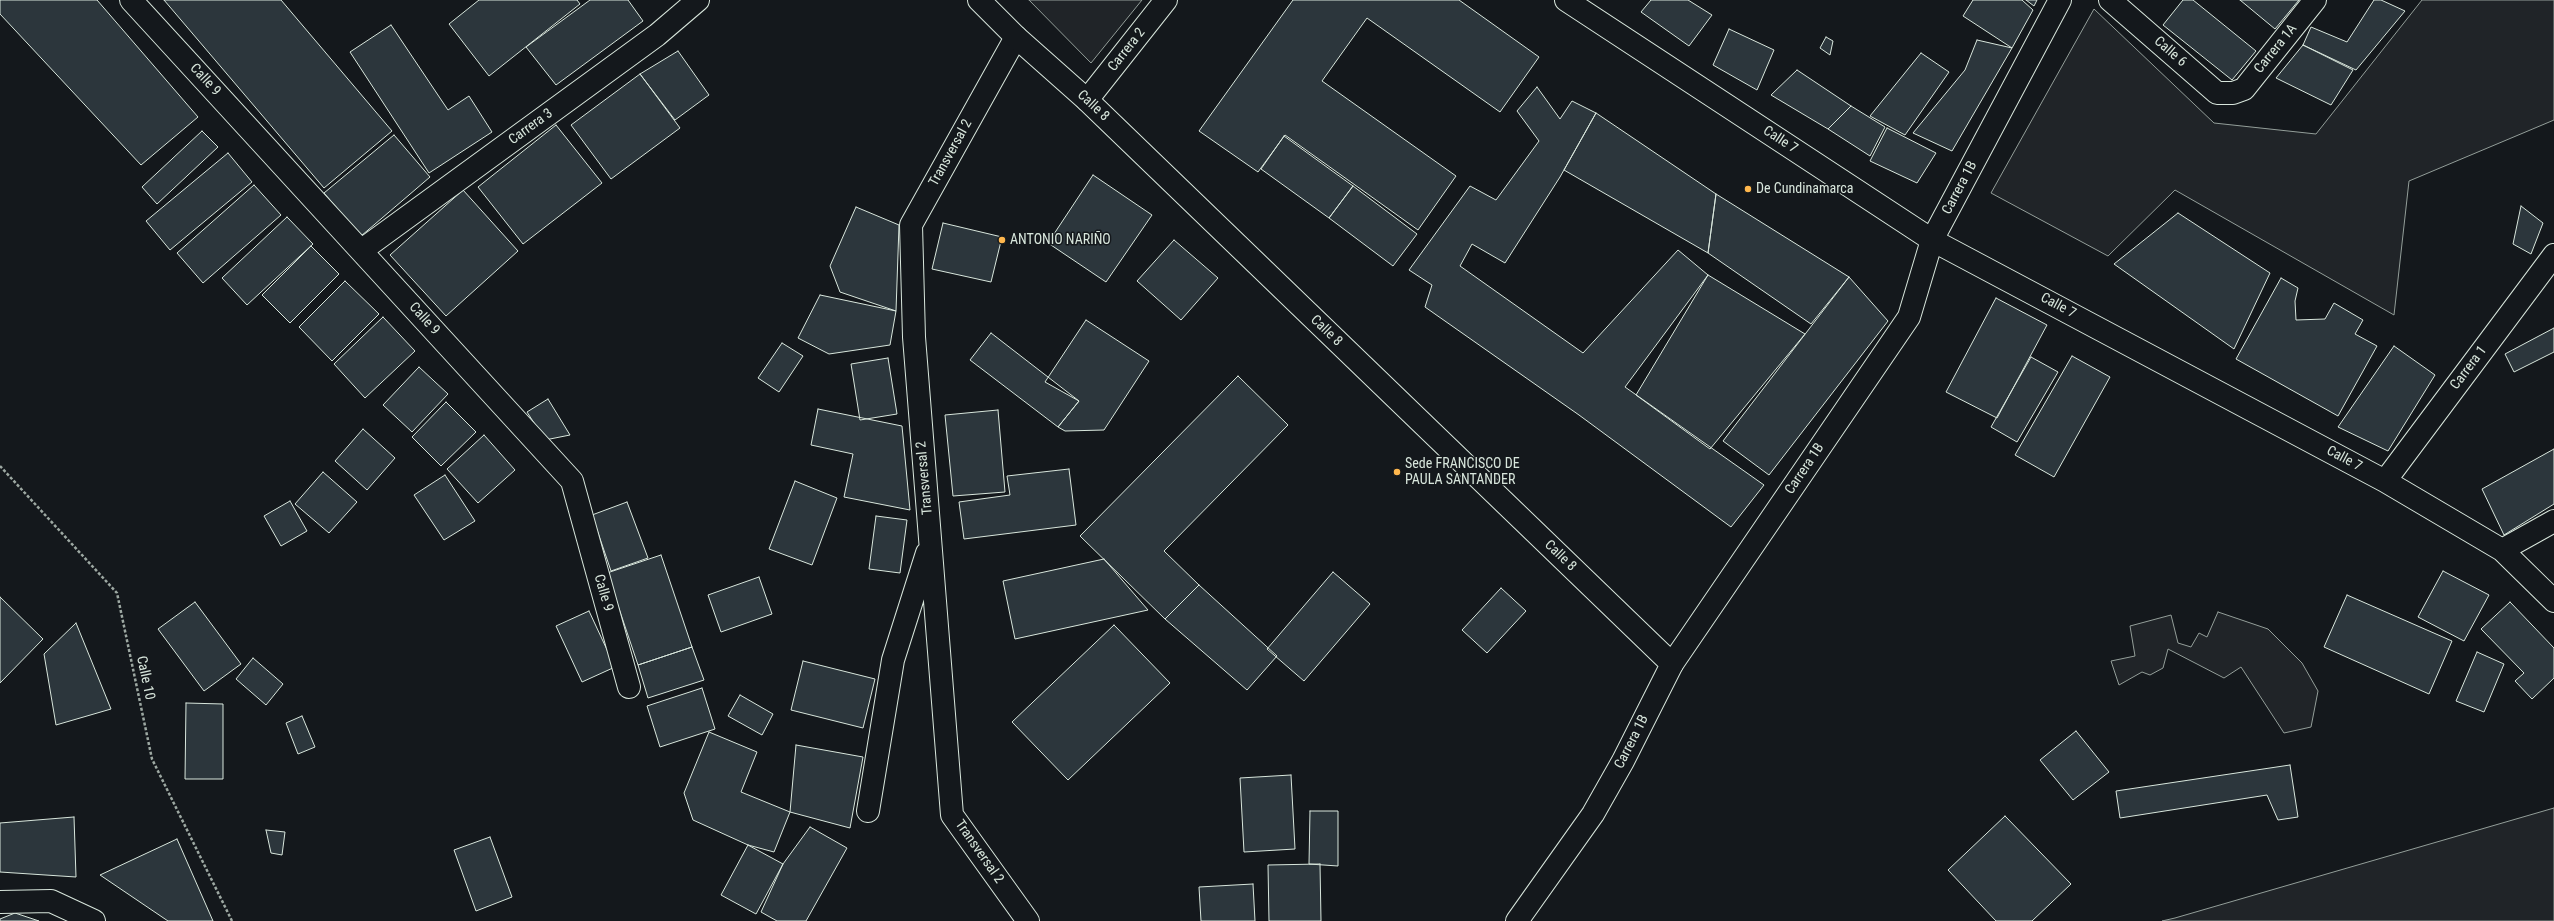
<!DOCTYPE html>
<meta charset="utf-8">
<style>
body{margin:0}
canvas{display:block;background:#14181c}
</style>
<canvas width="2554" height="921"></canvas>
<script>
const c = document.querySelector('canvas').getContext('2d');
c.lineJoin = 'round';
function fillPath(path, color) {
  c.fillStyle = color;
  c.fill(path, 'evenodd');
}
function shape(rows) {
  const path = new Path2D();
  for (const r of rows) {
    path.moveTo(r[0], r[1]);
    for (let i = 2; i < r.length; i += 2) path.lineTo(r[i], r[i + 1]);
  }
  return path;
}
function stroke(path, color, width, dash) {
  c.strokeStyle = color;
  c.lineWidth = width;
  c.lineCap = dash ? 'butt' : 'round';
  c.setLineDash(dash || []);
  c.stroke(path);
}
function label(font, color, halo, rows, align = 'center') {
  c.font = font + ' "Roboto Condensed",sans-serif';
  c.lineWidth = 3;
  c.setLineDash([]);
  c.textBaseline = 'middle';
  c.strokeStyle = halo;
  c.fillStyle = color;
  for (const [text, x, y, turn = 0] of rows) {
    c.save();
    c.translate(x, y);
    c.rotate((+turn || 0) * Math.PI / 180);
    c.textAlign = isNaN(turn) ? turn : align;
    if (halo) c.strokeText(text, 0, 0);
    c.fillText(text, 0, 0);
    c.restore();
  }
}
const green = shape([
 [1029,0,1142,0,1091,63,1029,0],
 [2422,0,2554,0,2554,120,2409,181,2394,315,2175,190,2108,256,1991,193,2094,9,2214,123,2316,134,2422,0],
 [2218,612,2268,629,2302,663,2318,691,2311,727,2284,733,2241,667,2224,678,2168,649,2163,668,2150,675,2142,672,2119,685,2111,661,2135,656,2130,626,2171,615,2178,643,2191,647,2199,633,2207,637,2218,612],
 [2554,808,2554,921,2162,921,2175,918,2554,808]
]);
const building = shape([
 [0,0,97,0,198,117,141,165,0,14,0,0],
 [164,0,281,0,392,131,324,188,164,0],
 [479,0,577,0,580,4,489,76,449,24,479,0],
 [590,0,628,0,643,21,556,85,526,47,590,0],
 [1293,0,1459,0,1539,57,1500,112,1367,18,1322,81,1456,176,1418,230,1285,135,1258,172,1199,131,1293,0],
 [1651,0,1688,0,1712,15,1689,46,1641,12,1651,0],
 [1973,0,2022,0,2033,10,2012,48,1963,16,1973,0],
 [2026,0,2037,0,2034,6,2026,0],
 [2183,0,2193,0,2256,51,2232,80,2163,25,2183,0],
 [2240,0,2299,0,2275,29,2240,0],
 [2374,0,2381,0,2405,11,2356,70,2303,45,2311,27,2347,42,2374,0],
 [391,25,448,110,469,96,492,132,429,173,350,52,391,25],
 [1729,29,1774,50,1757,90,1713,65,1729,29],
 [1826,37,1833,41,1830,55,1820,48,1826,37],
 [1977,40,2012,48,1952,151,1913,133,1965,70,1977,40],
 [2303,45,2353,70,2331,105,2276,78,2303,45],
 [678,51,709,95,675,120,640,74,678,51],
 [1921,53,1949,72,1905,135,1870,116,1921,53],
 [1797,70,1851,106,1828,129,1771,95,1797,70],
 [640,74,680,128,611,179,571,125,640,74],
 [1537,87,1560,119,1572,101,1596,113,1560,177,1505,263,1472,244,1460,266,1583,353,1678,250,1708,275,1625,387,1764,485,1731,527,1579,415,1425,307,1432,285,1409,270,1470,186,1496,200,1539,141,1517,111,1537,87],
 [1851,106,1885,127,1870,156,1828,129,1851,106],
 [1596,113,1716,194,1708,253,1564,170,1596,113],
 [556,125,602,183,523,244,478,187,556,125],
 [1887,128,1936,153,1917,183,1870,161,1887,128],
 [202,131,218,147,157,204,142,187,202,131],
 [394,135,430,177,361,236,324,193,394,135],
 [1284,136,1353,186,1329,218,1261,169,1284,136],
 [228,153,252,182,170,250,146,221,228,153],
 [1093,175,1152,215,1106,282,1048,243,1093,175],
 [254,185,281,215,203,283,177,253,254,185],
 [1353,186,1417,234,1393,266,1329,218,1353,186],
 [463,190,518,251,446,316,390,255,463,190],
 [1716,194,1849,277,1811,324,1708,253,1716,194],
 [2521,206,2543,223,2531,254,2513,244,2521,206],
 [856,207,899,225,896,311,840,292,830,266,856,207],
 [2178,213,2270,273,2234,349,2114,264,2178,213],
 [287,217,313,244,247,305,222,278,287,217],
 [943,223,1002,237,991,282,932,269,943,223],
 [1174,240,1218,278,1181,320,1137,281,1174,240],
 [311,246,339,274,290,323,262,295,311,246],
 [1708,275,1805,334,1710,449,1636,395,1708,275],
 [1849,277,1888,321,1769,475,1723,441,1849,277],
 [2281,278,2298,288,2295,301,2296,320,2325,319,2334,303,2363,320,2355,334,2377,346,2338,416,2236,359,2281,278],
 [345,281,379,314,332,361,299,327,345,281],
 [820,295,896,311,890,345,829,354,798,338,820,295],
 [1996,298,2047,325,1997,418,1946,392,1996,298],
 [383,317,415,351,365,398,334,364,383,317],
 [1086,320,1149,361,1104,430,1065,431,1058,427,1079,401,1045,382,1086,320],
 [2554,328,2554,352,2514,372,2505,354,2554,328],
 [991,333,1079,401,1058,427,970,360,991,333],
 [782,343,803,356,779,392,758,378,782,343],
 [2394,346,2435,375,2388,451,2338,427,2394,346],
 [2072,356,2110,377,2054,477,2015,455,2072,356],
 [2031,357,2058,372,2017,442,1991,427,2031,357],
 [888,358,897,414,860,420,851,364,888,358],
 [419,367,448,394,412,432,383,405,419,367],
 [1238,376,1288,425,1164,551,1199,585,1165,619,1080,536,1238,376],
 [548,399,570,435,545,440,527,412,548,399],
 [446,402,476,432,441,466,412,437,446,402],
 [818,409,902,426,910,510,844,497,853,454,811,445,818,409],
 [998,410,1005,492,953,496,945,415,998,410],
 [363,429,395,458,367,490,335,461,363,429],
 [484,435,515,470,478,503,447,469,484,435],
 [2554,449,2554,504,2504,535,2482,489,2554,449],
 [1069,469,1076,525,964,539,959,502,1010,495,1007,476,1069,469],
 [323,472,357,502,329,533,295,504,323,472],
 [445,475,475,521,444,540,414,495,445,475],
 [795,481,837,498,812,565,769,549,795,481],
 [290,501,307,531,281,546,264,516,290,501],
 [627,502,648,558,611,571,592,515,627,502],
 [876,516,907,520,900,573,869,569,876,516],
 [661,555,692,647,638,665,607,573,661,555],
 [1104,559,1148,610,1015,639,1003,581,1104,559],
 [2443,571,2489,595,2464,641,2418,617,2443,571],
 [1333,572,1370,604,1304,681,1267,649,1333,572],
 [759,577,772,614,721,632,708,595,759,577],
 [1199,585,1277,656,1247,690,1165,619,1199,585],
 [1501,588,1526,611,1487,653,1462,630,1501,588],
 [2347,595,2452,641,2429,694,2324,647,2347,595],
 [0,597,43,639,0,683,0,597],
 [195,602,241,664,204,691,158,629,195,602],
 [2510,602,2554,648,2554,678,2532,699,2515,681,2524,673,2481,629,2510,602],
 [589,611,615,667,582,682,556,626,589,611],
 [76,623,111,709,56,725,44,654,76,623],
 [1114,625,1170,683,1068,780,1012,722,1114,625],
 [692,647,704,680,648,698,638,665,692,647],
 [2477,652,2504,664,2484,712,2456,701,2477,652],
 [253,658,283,684,266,705,236,679,253,658],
 [803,661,875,679,863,728,791,710,803,661],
 [702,688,715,729,660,747,647,706,702,688],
 [740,695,773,714,762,735,728,716,740,695],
 [186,703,223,704,223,779,185,779,186,703],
 [302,716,315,747,298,754,286,723,302,716],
 [2076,731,2109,772,2073,800,2040,760,2076,731],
 [709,732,757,752,741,792,790,812,774,852,748,845,693,820,684,793,709,732],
 [796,745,863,757,850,828,790,812,796,745],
 [2290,765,2298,817,2278,820,2267,795,2120,818,2116,791,2290,765],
 [1291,775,1295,849,1244,852,1240,778,1291,775],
 [1310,811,1338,811,1338,866,1309,864,1310,811],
 [2005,816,2071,884,2032,921,1996,921,1948,870,2005,816],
 [74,817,76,877,0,872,0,823,74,817],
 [810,827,847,848,806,921,777,921,761,912,783,864,810,827],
 [266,830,285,832,282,855,271,853,266,830],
 [490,837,512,897,476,911,454,850,490,837],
 [177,839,213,921,168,921,100,875,177,839],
 [748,845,783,864,756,914,721,895,748,845],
 [1320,864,1321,921,1269,921,1268,865,1320,864],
 [1253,884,1255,921,1201,921,1199,887,1253,884],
 [15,913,39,921,0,921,0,919,15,913]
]);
const path = shape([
 [0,466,117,593,152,759,232,921]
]);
const minor = shape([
 [131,0,572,481,629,687],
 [1566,0,1932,240,2385,481,2502,550,2554,601],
 [2110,0,2217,93,2233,93,2244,89,2315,0],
 [1016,37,911,225,914,337,952,815,1028,921],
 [1087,100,1166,0],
 [362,250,657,35,698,0],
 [2385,481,2554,255],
 [2502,550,2554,521],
 [1672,664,1909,317,1932,240,2060,0],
 [868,811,893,660,927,553],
 [0,902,51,901,94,921]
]);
const major = shape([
 [979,0,1016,37,1087,100,1672,664,1623,761,1593,814,1517,921]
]);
const markers = [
 [1748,189,4,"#ffb74d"],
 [1002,240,4,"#ffb74d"],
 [1397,472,4,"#ffb74d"]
];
const streetNames = [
 ["Carrera 1A",2276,49,-51],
 ["Carrera 2",1127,50,-52],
 ["Calle 6",2170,52,41],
 ["Calle 9",205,80,47],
 ["Calle 8",1093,106,43],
 ["Carrera 3",531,127,-36],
 ["Calle 7",1780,140,33],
 ["Transversal 2",951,153,-61],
 ["Carrera 1B",1960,188,-62],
 ["Calle 7",2058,306,28],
 ["Calle 9",424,319,48],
 ["Calle 8",1326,331,44],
 ["Carrera 1",2469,368,-53],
 ["Calle 7",2344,459,28],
 ["Carrera 1B",1805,469,-56],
 ["Transversal 2",925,478,-95],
 ["Calle 8",1560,556,44],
 ["Calle 9",603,593,74],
 ["Calle 10",145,678,78],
 ["Carrera 1B",1632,742,-63],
 ["Transversal 2",979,852,55]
];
const poiNames = [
 ["De Cundinamarca",1756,189],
 ["ANTONIO NARIÑO",1010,240],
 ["Sede FRANCISCO DE",1405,464],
 ["PAULA SANTANDER",1405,480]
];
fillPath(green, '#202428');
stroke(green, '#939e99', 1);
fillPath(building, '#2c363c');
stroke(building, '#d8e6dc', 1);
stroke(minor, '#d8e6dc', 24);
stroke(major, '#d8e6dc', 24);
stroke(path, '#9da8a2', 2.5, [3, 2]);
stroke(minor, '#14181c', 22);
stroke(major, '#14181c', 22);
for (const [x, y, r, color] of markers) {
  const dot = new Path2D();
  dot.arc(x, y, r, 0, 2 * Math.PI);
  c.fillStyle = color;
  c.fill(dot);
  stroke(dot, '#14181c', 1.5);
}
label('14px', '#d8e6dc', '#14181c', streetNames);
label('14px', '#d8e6dc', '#14181c', poiNames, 'left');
</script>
